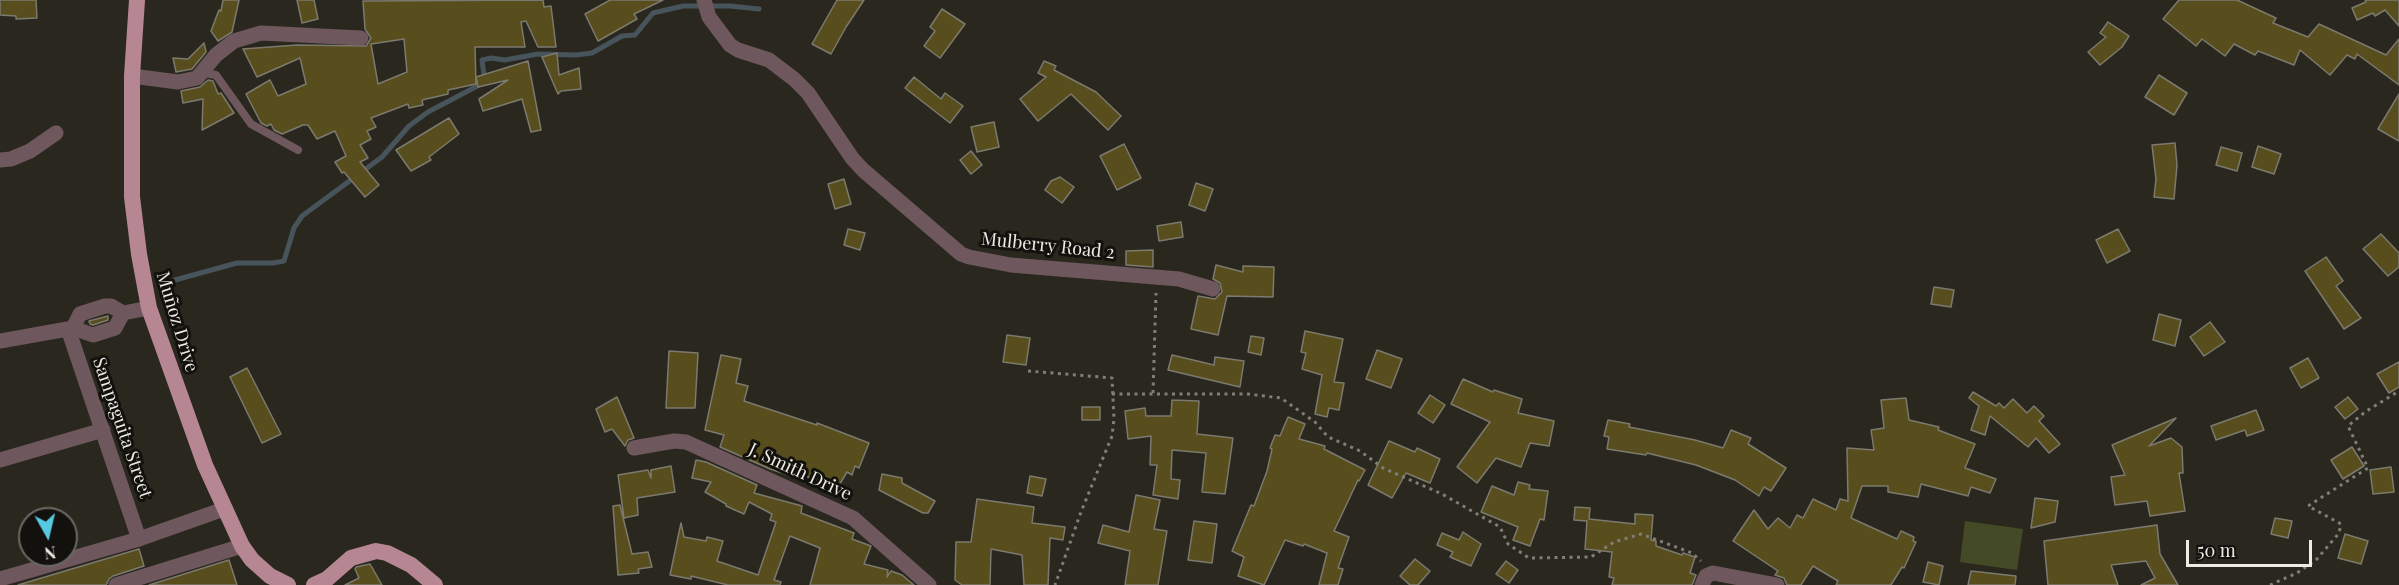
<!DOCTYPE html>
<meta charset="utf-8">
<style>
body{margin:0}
#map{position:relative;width:2399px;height:585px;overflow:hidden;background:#2a281e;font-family:"Playfair Display",serif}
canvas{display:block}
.north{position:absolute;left:18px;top:507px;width:60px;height:60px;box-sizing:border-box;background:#12110d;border:2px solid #696863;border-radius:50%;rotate:172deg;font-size:16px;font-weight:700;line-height:24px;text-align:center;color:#ecebe4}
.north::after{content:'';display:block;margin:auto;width:21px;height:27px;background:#57c9e3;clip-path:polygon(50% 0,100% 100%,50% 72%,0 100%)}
.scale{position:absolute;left:2186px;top:540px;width:126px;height:27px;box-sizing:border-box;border:3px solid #ecebe4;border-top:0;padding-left:8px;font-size:18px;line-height:21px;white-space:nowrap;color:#ecebe4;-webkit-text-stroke:4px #12110d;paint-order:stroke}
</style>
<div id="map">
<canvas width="2399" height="585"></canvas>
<div class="north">N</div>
<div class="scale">50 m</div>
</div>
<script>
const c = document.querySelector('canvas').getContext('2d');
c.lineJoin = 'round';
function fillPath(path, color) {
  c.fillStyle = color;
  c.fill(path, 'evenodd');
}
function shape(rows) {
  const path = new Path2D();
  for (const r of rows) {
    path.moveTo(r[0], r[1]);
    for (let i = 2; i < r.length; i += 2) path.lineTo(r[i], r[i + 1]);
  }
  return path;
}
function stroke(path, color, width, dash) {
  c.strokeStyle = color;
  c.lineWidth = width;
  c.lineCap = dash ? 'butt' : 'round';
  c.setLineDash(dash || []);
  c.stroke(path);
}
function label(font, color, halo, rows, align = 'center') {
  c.font = font + ' "Playfair Display",serif';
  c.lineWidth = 6;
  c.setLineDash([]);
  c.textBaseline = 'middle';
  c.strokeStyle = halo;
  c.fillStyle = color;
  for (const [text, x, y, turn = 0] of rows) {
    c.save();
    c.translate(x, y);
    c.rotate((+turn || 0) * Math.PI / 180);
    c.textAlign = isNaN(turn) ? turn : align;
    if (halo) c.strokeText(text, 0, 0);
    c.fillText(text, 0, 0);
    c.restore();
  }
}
const green = shape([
 [1965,521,2023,529,2017,570,1960,562]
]);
const stream = shape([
 [175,280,237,263,273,263,284,261,294,228,302,216,382,157,409,126,428,112,485,82,482,60,491,58,505,60,538,54,576,55,592,53,622,36,635,35,653,13,683,6,730,6,759,9]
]);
const building = shape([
 [0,0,36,0,37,18,16,19,16,16,0,15,0,0],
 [223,0,239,0,232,32,218,41,211,31,219,10,221,11,223,0],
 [297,0,314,0,318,19,302,23,297,0],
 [543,0,544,7,551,6,556,47,538,47,526,21,521,22,525,47,475,47,476,84,448,90,448,94,422,100,423,105,409,108,408,104,371,118,376,127,367,131,371,139,360,145,368,158,360,162,379,185,365,197,344,172,342,173,335,162,346,156,335,131,317,139,308,125,303,125,282,134,274,130,271,124,267,126,261,123,246,94,270,80,278,96,306,84,300,58,257,77,243,49,297,45,366,46,371,38,365,29,363,1,543,0],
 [404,39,407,72,378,84,371,44,404,39],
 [610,0,663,0,634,14,637,19,598,41,585,14,610,0],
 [837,0,864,0,846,27,831,54,812,44,837,0],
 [2179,0,2237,0,2276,18,2273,23,2308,37,2319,24,2386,55,2399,39,2399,85,2357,54,2355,59,2347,55,2330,75,2300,50,2294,65,2258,51,2255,55,2234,44,2225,56,2202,39,2196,46,2163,19,2179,0],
 [2365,0,2399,0,2399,26,2385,10,2375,16,2373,13,2357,20,2352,8,2366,2,2365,0],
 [942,9,965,24,940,58,924,46,935,31,930,27,942,9],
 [2108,22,2129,36,2122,47,2100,65,2088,52,2106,37,2100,33,2108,22],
 [204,43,206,52,192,69,176,72,173,58,188,59,204,43],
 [557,53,559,75,579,68,581,89,561,91,558,94,542,57,557,53],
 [528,61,541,130,531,132,522,99,483,111,479,99,508,80,478,87,476,77,528,61],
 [1044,61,1056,66,1054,70,1096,92,1121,116,1108,130,1071,94,1038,121,1020,99,1046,77,1038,73,1044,61],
 [2159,75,2187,93,2174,115,2145,97,2159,75],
 [914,77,941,99,945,93,963,106,950,123,905,88,914,77],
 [208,80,213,81,218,94,221,93,234,113,202,130,203,99,183,103,181,91,200,87,208,80],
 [2399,94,2399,141,2378,129,2399,94],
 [449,118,459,134,429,157,431,160,411,171,396,150,449,118],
 [994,122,999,147,977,152,971,127,994,122],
 [2175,143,2177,165,2174,199,2154,197,2156,179,2152,145,2175,143],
 [1124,144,1141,178,1117,190,1100,156,1124,144],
 [2258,146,2281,154,2274,174,2252,167,2258,146],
 [2221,147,2242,153,2237,171,2216,165,2221,147],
 [971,151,982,165,971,174,960,160,971,151],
 [1060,177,1074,187,1062,203,1045,190,1051,181,1060,177],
 [844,179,851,204,835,209,828,184,844,179],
 [1196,183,1213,189,1205,211,1189,205,1196,183],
 [1181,222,1183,237,1159,241,1157,226,1181,222],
 [848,229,865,233,860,250,844,245,848,229],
 [2118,229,2130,251,2107,263,2096,240,2118,229],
 [2381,234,2399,253,2399,267,2388,276,2363,249,2381,234],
 [1153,250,1153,267,1126,265,1126,251,1153,250],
 [2326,257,2343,281,2336,286,2361,318,2344,329,2305,271,2326,257],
 [1216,265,1243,272,1243,266,1274,267,1273,297,1227,296,1218,335,1191,329,1198,296,1215,299,1222,292,1220,283,1213,279,1216,265],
 [1934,287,1954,290,1951,307,1931,304,1934,287],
 [2159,314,2181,320,2175,346,2153,340,2159,314],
 [108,316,108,320,93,325,90,324,89,321,108,316],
 [2210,322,2225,342,2204,356,2190,337,2210,322],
 [1305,331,1343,339,1334,382,1344,383,1339,410,1329,408,1327,417,1315,414,1322,375,1302,369,1306,353,1301,352,1305,331],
 [1007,335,1030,338,1026,365,1003,362,1007,335],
 [1251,336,1264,338,1261,355,1248,352,1251,336],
 [1377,350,1402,359,1391,388,1366,379,1377,350],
 [669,351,698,353,695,408,666,408,669,351],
 [721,355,741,359,736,383,748,386,744,401,817,425,817,423,869,443,859,468,855,466,852,475,847,472,838,487,796,473,795,477,770,469,720,447,724,435,705,430,721,355],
 [1172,355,1214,365,1215,357,1244,361,1240,387,1168,370,1172,355],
 [2308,358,2319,378,2301,388,2290,368,2308,358],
 [2399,362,2399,387,2389,393,2377,374,2399,362],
 [247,368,281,434,262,443,230,377,247,368],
 [1463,379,1493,392,1494,390,1522,399,1518,413,1554,421,1549,446,1530,443,1521,467,1496,458,1477,483,1457,467,1490,422,1451,404,1463,379],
 [1973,392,1996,406,1999,403,2004,408,2013,399,2027,413,2034,406,2044,416,2039,421,2060,444,2049,453,2036,438,2028,447,1990,416,1985,435,1971,430,1979,406,1969,398,1973,392],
 [1430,395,1445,405,1433,423,1418,413,1430,395],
 [617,397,634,438,628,440,625,446,612,429,605,432,596,409,617,397],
 [2348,397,2358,409,2345,419,2335,407,2348,397],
 [1906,398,1909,420,1939,427,1938,430,1975,444,1965,468,1996,479,1990,493,1971,487,1968,496,1921,484,1918,497,1888,492,1888,486,1862,486,1851,518,1897,539,1901,531,1914,537,1913,541,1916,542,1904,568,1902,567,1891,585,1836,585,1838,581,1813,566,1801,585,1787,585,1784,578,1775,575,1778,571,1733,541,1754,510,1768,529,1778,518,1790,528,1797,515,1803,518,1813,499,1836,510,1840,499,1848,501,1847,448,1874,450,1871,430,1884,428,1881,400,1906,398],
 [1172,400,1199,401,1197,434,1233,438,1225,494,1202,492,1206,453,1172,450,1171,479,1180,480,1178,499,1153,495,1157,465,1150,465,1151,436,1128,439,1125,411,1145,408,1146,416,1171,416,1172,400],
 [1082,407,1100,407,1100,420,1082,420,1082,407],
 [2256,410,2264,430,2247,436,2245,430,2216,440,2211,426,2256,410],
 [1288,417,1305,424,1299,439,1325,446,1324,449,1365,470,1359,481,1358,480,1334,531,1349,537,1338,568,1343,569,1338,585,1319,585,1327,553,1304,544,1303,546,1285,540,1264,585,1238,576,1244,557,1232,551,1251,505,1254,506,1267,471,1272,449,1270,448,1275,435,1280,436,1288,417],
 [2176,418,2149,446,2171,438,2182,447,2183,473,2179,473,2185,511,2150,516,2147,501,2115,505,2111,477,2125,475,2112,445,2176,418],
 [1608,420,1630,424,1629,427,1695,440,1723,448,1731,430,1751,438,1748,444,1786,468,1771,491,1764,487,1759,496,1735,480,1696,465,1647,453,1646,455,1607,449,1609,437,1604,436,1608,420],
 [1389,441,1415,452,1417,448,1440,459,1430,483,1406,473,1392,498,1368,485,1389,441],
 [2352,447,2364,466,2343,479,2331,460,2352,447],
 [696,460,706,462,757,485,754,493,802,506,801,513,854,533,852,539,871,546,864,564,888,570,887,577,891,571,902,575,914,585,810,585,820,548,790,536,774,580,781,582,780,585,728,585,691,576,691,579,670,575,681,523,684,537,706,541,707,537,723,541,717,561,758,575,776,522,770,520,772,514,749,502,744,514,726,506,726,504,705,492,711,482,692,478,696,460],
 [671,466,675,492,637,498,638,515,624,518,618,475,648,470,651,478,651,470,671,466],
 [2391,467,2394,492,2373,494,2370,470,2391,467],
 [882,474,902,478,902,483,935,501,928,513,923,513,879,490,882,474],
 [1030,476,1046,479,1042,496,1027,493,1030,476],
 [1518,482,1530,485,1529,489,1548,491,1544,520,1540,519,1530,546,1513,540,1518,527,1481,512,1492,486,1514,495,1518,482],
 [1136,495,1160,500,1154,529,1167,531,1158,585,1125,585,1130,551,1098,543,1103,525,1129,532,1136,495],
 [2035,498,2058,501,2055,522,2031,528,2035,498],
 [977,499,1034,507,1032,523,1065,527,1063,540,1050,538,1048,585,1024,585,1022,555,991,549,990,585,962,585,955,580,956,542,971,542,977,499],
 [620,505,632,554,648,552,652,567,638,569,639,573,618,575,613,506,620,505],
 [1575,507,1590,508,1589,519,1635,524,1635,514,1653,515,1651,540,1656,541,1656,546,1682,555,1683,553,1695,557,1690,573,1696,575,1692,585,1612,585,1614,578,1609,577,1612,552,1585,549,1587,521,1574,520,1575,507],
 [2275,518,2292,521,2288,538,2271,534,2275,518],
 [1194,521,1217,524,1212,563,1188,560,1194,521],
 [2157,525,2160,554,2178,585,2141,585,2155,578,2146,561,2111,565,2118,585,2048,585,2044,541,2157,525],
 [1463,532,1481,544,1471,566,1450,557,1453,552,1437,545,1442,533,1459,540,1463,532],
 [2345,534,2368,541,2361,564,2338,558,2345,534],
 [139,549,144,566,113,576,109,579,106,585,18,585,139,549],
 [1415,559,1430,571,1418,585,1410,585,1400,576,1415,559],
 [229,560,237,585,149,585,229,560],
 [1506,561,1518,570,1509,583,1496,574,1506,561],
 [1928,562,1943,566,1939,585,1923,582,1928,562],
 [370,564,382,585,345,585,359,578,355,569,356,567,370,564],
 [1971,571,2016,576,2015,585,1968,585,1971,571]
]);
const path = shape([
 [1028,371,1112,378,1114,419,1112,436,1081,512,1055,585],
 [1153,393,1156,293],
 [1112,394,1247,394,1281,398,1315,422,1328,437,1360,451,1383,468,1442,494,1500,527,1508,544,1529,558,1591,557,1614,542,1641,534,1692,553,1701,561],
 [2270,585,2297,573,2317,559,2339,533,2341,524,2308,506,2368,468,2348,426,2365,412,2399,391]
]);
const service = shape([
 [204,73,216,75,251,124,298,150]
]);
const minor = shape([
 [704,0,709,17,730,45,738,50,769,60,794,79,808,93,852,158,863,170,961,254,969,257,1011,265,1179,279,1213,289],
 [132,76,178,82,197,78,216,55,234,41,261,33,361,38],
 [0,160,11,159,30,151,56,133],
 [73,328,80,314,105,306,111,306,123,313],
 [68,329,139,539],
 [0,341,73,328,93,335,115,328,123,313,149,308],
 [634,448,674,441,686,442,853,518,929,585],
 [0,460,103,430],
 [0,579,139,539,224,509],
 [116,585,242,546],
 [1702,585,1706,576,1713,573,1777,585]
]);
const primary = shape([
 [137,0,132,76,132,197,139,254,149,308,205,465,242,546,252,560,270,576,288,585],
 [314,585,327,579,351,558,376,551,387,553,411,565,435,585]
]);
const streetNames = [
 ["Mulberry Road 2",1048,246,6],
 ["Muñoz Drive",177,322,73],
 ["Sampaguita Street",122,428,71],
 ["J. Smith Drive",800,472,25]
];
fillPath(green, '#454a26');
stroke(stream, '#47545b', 5);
fillPath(building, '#584d1d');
stroke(building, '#7c7a6e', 1.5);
stroke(path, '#807e76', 3, [3, 4.5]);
stroke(service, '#6f585d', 8);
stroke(minor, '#6f585d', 15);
stroke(primary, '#b68792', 16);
label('18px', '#ecebe4', '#12110d', streetNames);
</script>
